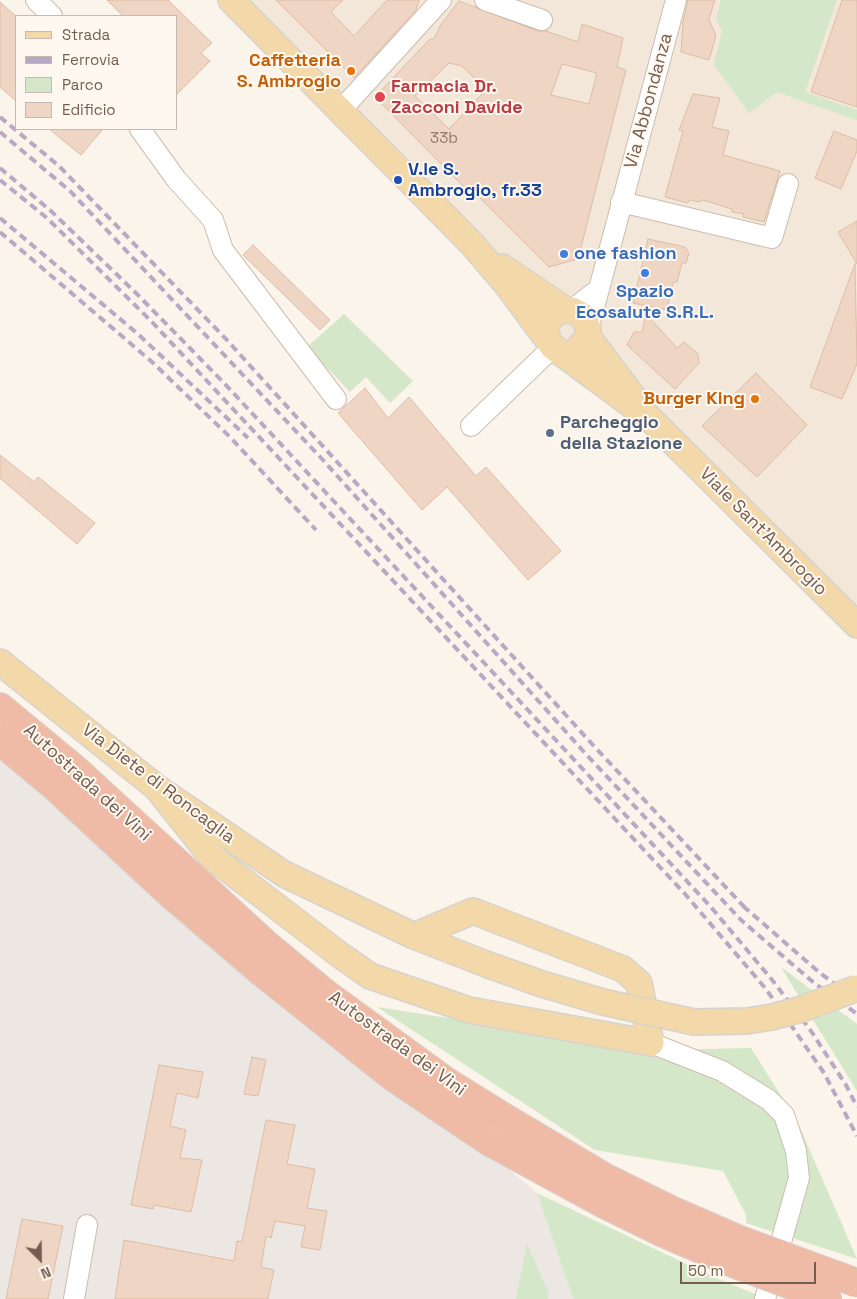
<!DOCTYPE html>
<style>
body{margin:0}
#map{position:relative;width:857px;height:1299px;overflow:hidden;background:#fbf4ea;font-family:"Space Grotesk",sans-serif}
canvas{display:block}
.legend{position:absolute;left:15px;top:15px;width:162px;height:115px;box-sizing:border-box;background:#fef8f0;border:1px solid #c6bab0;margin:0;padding:6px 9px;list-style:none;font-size:15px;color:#735d4f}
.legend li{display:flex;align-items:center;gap:10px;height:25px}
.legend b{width:25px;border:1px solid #c6bab0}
.north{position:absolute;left:15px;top:1234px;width:50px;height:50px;-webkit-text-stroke:4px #fef8f0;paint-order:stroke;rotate:157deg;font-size:14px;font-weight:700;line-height:20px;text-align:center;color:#735d4f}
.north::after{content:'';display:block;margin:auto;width:18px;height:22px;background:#735d4f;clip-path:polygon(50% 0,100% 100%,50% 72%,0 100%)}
.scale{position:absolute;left:680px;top:1262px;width:136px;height:22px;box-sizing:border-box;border:2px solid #735d4f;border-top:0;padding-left:6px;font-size:15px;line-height:18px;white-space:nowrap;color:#735d4f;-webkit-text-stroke:4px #fef8f0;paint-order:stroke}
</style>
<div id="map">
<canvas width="857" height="1299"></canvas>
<ul class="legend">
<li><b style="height:6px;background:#f3d9a9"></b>Strada</li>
<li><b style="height:6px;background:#b8a8c4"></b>Ferrovia</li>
<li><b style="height:14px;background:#d5e7c9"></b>Parco</li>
<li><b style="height:14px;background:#eed5c4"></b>Edificio</li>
</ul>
<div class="north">N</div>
<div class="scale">50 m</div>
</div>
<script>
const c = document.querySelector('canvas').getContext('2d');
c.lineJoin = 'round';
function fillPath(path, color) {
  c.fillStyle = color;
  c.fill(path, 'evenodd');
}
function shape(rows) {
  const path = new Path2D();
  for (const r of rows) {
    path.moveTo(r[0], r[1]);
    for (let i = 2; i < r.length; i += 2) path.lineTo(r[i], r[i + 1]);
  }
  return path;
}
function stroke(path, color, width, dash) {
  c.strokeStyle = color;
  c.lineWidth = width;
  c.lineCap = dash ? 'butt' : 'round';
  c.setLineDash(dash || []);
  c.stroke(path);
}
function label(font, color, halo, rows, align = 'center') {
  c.font = font + ' "Space Grotesk",sans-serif';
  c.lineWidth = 4;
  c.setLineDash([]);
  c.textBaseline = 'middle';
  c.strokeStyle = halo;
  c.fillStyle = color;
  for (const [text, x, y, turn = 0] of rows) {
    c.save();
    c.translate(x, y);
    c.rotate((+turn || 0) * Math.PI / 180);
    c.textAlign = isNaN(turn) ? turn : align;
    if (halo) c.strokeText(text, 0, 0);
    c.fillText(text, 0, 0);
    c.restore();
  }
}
const residential = shape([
 [219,0,857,0,857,638,497,280]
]);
const industrial = shape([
 [0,743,537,1193,573,1299,0,1299]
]);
const green = shape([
 [721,0,837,0,805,92,857,110,857,120,777,92,749,113,714,65,722,31,716,18],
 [344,314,413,381,390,403,366,377,350,392,307,347],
 [781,967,857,1024,857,1091,815,1023],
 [377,1007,653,1050,751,1048,798,1123,857,1259,746,1223,746,1215,723,1171,595,1150],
 [537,1193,716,1278,767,1299,573,1299],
 [527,1243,548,1292,548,1299,516,1299]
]);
const building = shape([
 [107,0,168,0,212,43,201,53,210,61,176,95,176,16,123,16,107,0],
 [276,0,343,0,331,12,354,36,387,0,419,0,416,10,354,78,276,0],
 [688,0,715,0,709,19,716,36,709,60,681,52,683,21,688,0],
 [842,0,857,0,857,107,811,92,842,0],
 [459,1,538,31,546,31,578,42,582,24,623,38,617,67,626,70,578,259,549,267,468,186,466,189,375,97,430,39,434,39,441,24,459,1],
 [449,63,462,66,486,90,449,129,415,96,449,63],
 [562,64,597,73,589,104,551,95,562,64],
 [0,2,16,16,16,101,0,87,0,2],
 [693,94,720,98,712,127,729,131,723,155,780,171,764,222,743,217,744,214,732,212,732,209,703,200,700,202,689,200,688,203,665,197,683,131,679,130,693,94],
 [49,129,103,129,81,155,49,129],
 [834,131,857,140,857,151,841,189,815,178,834,131],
 [857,221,857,264,838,232,857,221],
 [648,239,685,247,689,253,686,263,682,263,677,282,673,282,667,310,633,303,648,239],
 [253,245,330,320,320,330,243,255,253,245],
 [855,264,857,364,842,399,810,387,855,264],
 [646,314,677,348,684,342,698,354,699,363,675,389,627,345,634,332,642,332,646,314],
 [756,373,807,425,757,477,702,426,756,373],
 [365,388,388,418,409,397,476,476,486,467,561,551,528,580,447,487,422,510,338,413,365,388],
 [0,455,34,482,38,477,95,523,77,544,0,478,0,455],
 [252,1057,266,1060,258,1096,244,1094,252,1057],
 [159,1065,203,1072,198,1098,177,1093,170,1126,186,1130,180,1158,202,1160,191,1212,154,1205,153,1209,131,1205,159,1065],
 [266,1120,295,1125,287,1164,315,1169,307,1208,327,1211,320,1250,301,1247,305,1226,275,1221,271,1238,266,1236,261,1267,274,1270,268,1299,115,1299,124,1240,234,1261,237,1241,242,1242,266,1120],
 [22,1219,63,1226,48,1299,6,1299,22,1219]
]);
const minor = shape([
 [36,0,52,16],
 [485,0,542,20],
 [341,110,441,0],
 [140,129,176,179,213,220,223,250,336,399],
 [621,202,772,238,788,184],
 [599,289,676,0],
 [572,310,599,289,588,328],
 [471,426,553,347],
 [651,1043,722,1071,769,1100,784,1115,796,1151,799,1178,765,1299],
 [74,1299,87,1225]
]);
const major = shape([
 [231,0,472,244,507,285,553,347,648,417],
 [502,267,566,310],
 [588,337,648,417,857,625],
 [547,339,546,325,549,319,561,310,572,310,583,316,588,328,588,337,578,349],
 [0,662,156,787,284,874,414,936,486,964],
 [156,787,212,857,340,955,370,976,469,1010,651,1043,639,983,623,969,473,911,414,936]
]);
const highway = shape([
 [0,707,75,769,267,945,325,993,447,1082,500,1115],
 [0,741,54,786,167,891,259,970,393,1077,490,1142]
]);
const rail = shape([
 [0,117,59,166,226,339,592,744,748,911],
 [0,132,70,191,323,460,584,752,741,920,813,982,857,1014],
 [0,168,51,211,137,294,224,383,710,906,773,981,811,1031,846,1085,857,1107],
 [0,180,47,218,152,322,685,894,766,989,824,1073,857,1136],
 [0,218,138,334,248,438],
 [0,232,151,361,230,437,316,530],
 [743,906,820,973,857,1000]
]);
const majorBridge = shape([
 [486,964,542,984,603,1002,694,1022,747,1021,772,1017,802,1009,857,988]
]);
const highwayBridge = shape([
 [500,1115,604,1177,671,1210,740,1240,857,1283],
 [490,1142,604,1204,663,1233,735,1264,828,1299]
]);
const markers = [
 [351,71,5,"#e8710a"],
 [380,97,6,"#e0444e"],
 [398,180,5,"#1a4fb4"],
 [564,254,5,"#3f7fe0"],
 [645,273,5,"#3f7fe0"],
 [755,399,5,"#e8710a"],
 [550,433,5,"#5c6f8a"]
];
const numberNames = [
 ["33b",444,139]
];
const foodNames = [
 ["Caffetteria",341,61],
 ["S. Ambrogio",341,82],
 ["Burger King",745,399]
];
const healthNames = [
 ["Farmacia Dr.",391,87],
 ["Zacconi Davide",391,108]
];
const streetNames = [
 ["Via Abbondanza",649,101,-75],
 ["Viale Sant'Ambrogio",763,532,45],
 ["Autostrada dei Vini",87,783,42],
 ["Via Diete di Roncaglia",158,784,37],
 ["Autostrada dei Vini",397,1044,36]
];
const transitNames = [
 ["V.le S.",408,170],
 ["Ambrogio, fr.33",408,191]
];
const shopNames = [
 ["one fashion",574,254],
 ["Spazio",645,292,"center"],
 ["Ecosalute S.R.L.",645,313,"center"]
];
const serviceNames = [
 ["Parcheggio",560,423],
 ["della Stazione",560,444]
];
fillPath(residential, '#f2e7d9');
fillPath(industrial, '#ece7e2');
fillPath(green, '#d5e7c9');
fillPath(building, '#eed5c4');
stroke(building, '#dfbca6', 1);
stroke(minor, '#ccbdb0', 22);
stroke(major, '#d8d2ce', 28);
stroke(highway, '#d8d2ce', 30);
stroke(minor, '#fff', 20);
stroke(major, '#f3d9a9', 25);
stroke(highway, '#efbba7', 28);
stroke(rail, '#b8a8c4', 4, [8, 5]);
stroke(majorBridge, '#d8d2ce', 28, []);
stroke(highwayBridge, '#d8d2ce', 30, []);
stroke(majorBridge, '#f3d9a9', 25);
stroke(highwayBridge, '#efbba7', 28);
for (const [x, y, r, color] of markers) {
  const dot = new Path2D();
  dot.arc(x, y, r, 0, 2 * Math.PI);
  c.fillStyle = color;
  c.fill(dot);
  stroke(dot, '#fef8f0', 2);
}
label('15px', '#927b6c', null, numberNames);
label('bold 18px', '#c56008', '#fef8f0', foodNames, 'right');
label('bold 18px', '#be3a42', '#fef8f0', healthNames, 'left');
label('18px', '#735d4f', '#fef8f0', streetNames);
label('bold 18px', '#164399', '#fef8f0', transitNames, 'left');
label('bold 18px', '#366cbe', '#fef8f0', shopNames, 'left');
label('bold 18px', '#4e5e75', '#fef8f0', serviceNames, 'left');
</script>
